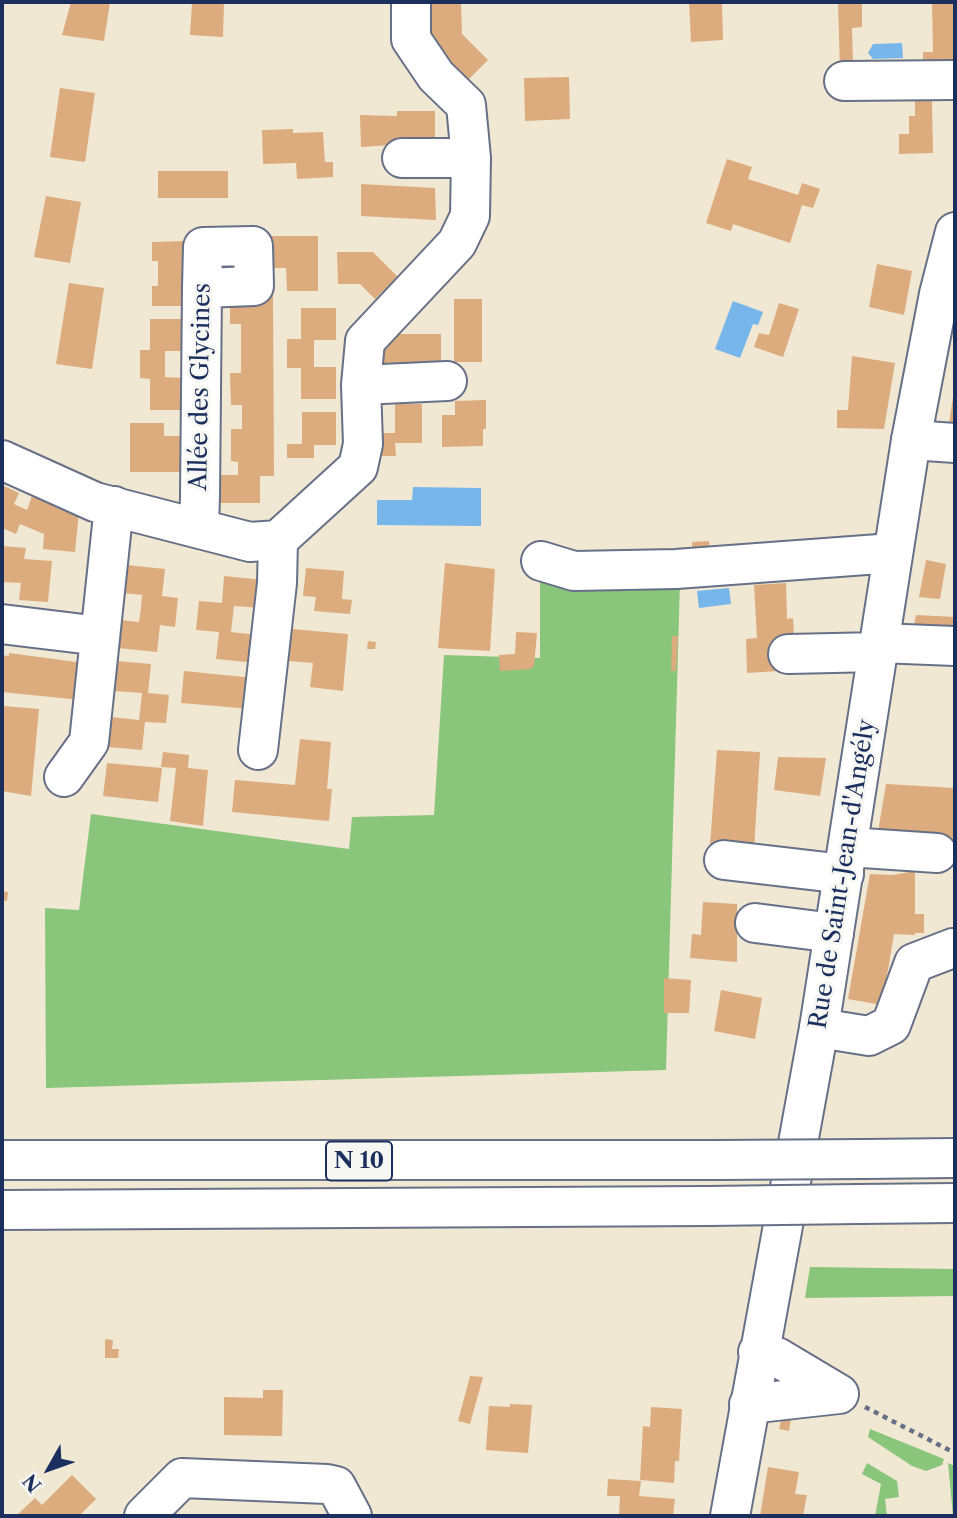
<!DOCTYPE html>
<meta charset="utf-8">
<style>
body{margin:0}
#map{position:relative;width:957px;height:1518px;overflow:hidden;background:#f1e8d3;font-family:"Libre Caslon Text",serif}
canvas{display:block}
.frame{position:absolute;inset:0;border:4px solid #1b2f5e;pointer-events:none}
.north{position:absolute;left:14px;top:1434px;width:70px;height:70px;-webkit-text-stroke:5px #f6f6f2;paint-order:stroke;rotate:230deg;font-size:19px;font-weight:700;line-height:28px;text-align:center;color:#1b2f5e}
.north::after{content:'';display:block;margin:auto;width:24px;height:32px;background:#1b2f5e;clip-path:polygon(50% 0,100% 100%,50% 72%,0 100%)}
</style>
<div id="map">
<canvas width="957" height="1518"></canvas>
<div class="frame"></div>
<div class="north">N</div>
</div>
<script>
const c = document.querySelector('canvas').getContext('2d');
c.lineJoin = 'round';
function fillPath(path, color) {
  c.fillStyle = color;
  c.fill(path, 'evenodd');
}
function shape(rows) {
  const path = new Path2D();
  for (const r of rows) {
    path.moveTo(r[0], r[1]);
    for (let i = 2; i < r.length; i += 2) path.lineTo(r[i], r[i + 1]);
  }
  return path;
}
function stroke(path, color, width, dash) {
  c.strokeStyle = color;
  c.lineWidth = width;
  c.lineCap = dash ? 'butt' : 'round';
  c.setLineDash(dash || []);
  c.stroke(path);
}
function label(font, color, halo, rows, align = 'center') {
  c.font = font + ' "Libre Caslon Text",serif';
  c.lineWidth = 6;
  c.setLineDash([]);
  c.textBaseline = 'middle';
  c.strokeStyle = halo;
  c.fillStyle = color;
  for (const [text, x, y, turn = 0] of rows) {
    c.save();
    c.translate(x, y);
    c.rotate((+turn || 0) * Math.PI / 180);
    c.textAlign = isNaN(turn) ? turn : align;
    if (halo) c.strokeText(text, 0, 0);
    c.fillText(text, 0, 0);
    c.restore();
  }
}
const green = shape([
 [540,582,680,582,666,1070,46,1088,45,908,79,910,91,814,349,849,352,817,434,815,444,655,540,658],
 [810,1267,955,1269,955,1296,805,1298],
 [870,1429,944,1459,942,1465,926,1471,912,1466,868,1437],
 [867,1463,897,1481,899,1497,885,1499,887,1516,875,1516,881,1484,862,1474],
 [948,1463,955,1466,955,1516,953,1516]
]);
const water = shape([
 [902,43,903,58,873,59,868,53,873,44],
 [733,301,763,312,758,325,753,324,740,358,715,349],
 [413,487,481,488,481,526,377,525,377,500,412,500],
 [729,588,731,604,699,608,697,591]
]);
const building = shape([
 [71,2,110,2,104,41,62,35],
 [192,2,224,2,223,37,190,35],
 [429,2,461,2,462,34,488,60,465,83,429,47],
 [689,2,722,2,723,40,691,42],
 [838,2,862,2,862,27,852,28,853,64,923,62,923,52,933,52,932,2,955,2,955,69,840,72],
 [569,77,570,119,525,121,524,78],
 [60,88,95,93,85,162,50,157],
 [915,101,932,101,933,153,899,154,899,134,909,134,909,116,915,116],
 [397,111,435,111,435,142,361,147,360,115,397,116],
 [293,129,293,133,323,132,325,162,333,162,333,177,297,179,296,163,263,164,262,130],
 [727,159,752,167,748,179,798,195,802,183,820,189,813,208,802,205,790,243,733,224,731,231,706,223],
 [158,171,228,171,228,198,158,198],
 [361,184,435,188,436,220,361,216],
 [46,196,81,202,70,263,34,257],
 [262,236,318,236,318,291,287,291,286,268,262,268],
 [187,241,187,306,152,306,152,286,158,286,158,261,152,261,152,242],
 [337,252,373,252,398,277,375,299,360,284,338,284],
 [877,264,912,271,904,315,869,307],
 [69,283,104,288,92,369,56,364],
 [273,292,274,476,260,476,260,503,220,503,220,475,238,475,238,462,231,461,231,429,242,429,242,405,231,405,230,373,241,373,241,324,230,324,230,293],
 [454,299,482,299,482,362,454,362],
 [779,303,799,309,783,357,754,347,759,333,769,335],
 [301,308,336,308,336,340,314,340,314,367,336,367,336,399,301,399,301,368,287,368,287,339,301,339],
 [150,319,183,319,183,351,165,351,165,377,183,378,183,410,150,410,150,379,140,378,140,350,150,350],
 [394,334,441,334,441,367,383,367,383,346],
 [852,356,895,363,884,429,837,428,837,410,848,410],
 [954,391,955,391,955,429,948,429],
 [486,400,486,429,483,429,483,446,442,447,442,415,455,415,455,401],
 [395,404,422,404,422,443,395,443,396,456,381,456,381,433,395,433],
 [302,412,336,412,336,445,314,445,314,458,287,458,287,444,302,444],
 [130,423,164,423,164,436,183,436,183,472,130,472],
 [2,485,19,493,14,504,27,510,33,493,79,512,75,552,43,549,44,534,20,524,16,534,2,528],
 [709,541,710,555,693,557,692,542],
 [2,546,26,548,24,559,52,561,48,602,19,600,21,583,2,582],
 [926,560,946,564,940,599,919,597],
 [445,563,495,569,490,651,438,648],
 [126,565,165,569,162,596,178,598,175,627,160,625,157,652,118,648,120,620,139,622,141,608,142,595,123,593],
 [306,568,344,571,342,599,352,600,350,614,314,611,316,597,303,596],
 [224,576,264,580,261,608,234,606,231,632,258,635,256,663,216,659,219,632,196,630,199,601,222,603],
 [786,583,787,619,793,618,794,636,776,637,778,671,747,673,746,639,757,638,754,585],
 [916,615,955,617,955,638,912,636],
 [292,629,348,634,343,691,310,687,313,663,289,661],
 [516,632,537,633,534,666,530,669,500,671,499,655,515,654],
 [672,636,678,636,676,671,671,671],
 [368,641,376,642,375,649,367,649],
 [9,653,84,663,80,700,2,692,2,655,9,656],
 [117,661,151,664,148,693,169,695,166,723,145,722,142,750,108,747,111,717,139,720,142,693,114,691],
 [184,671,254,678,251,709,181,703],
 [3,706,39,709,31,796,2,791],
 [300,739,331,742,327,789,332,789,329,821,232,812,235,780,295,785],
 [717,750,760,752,754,849,710,845],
 [163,752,189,755,188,768,208,770,203,826,170,821,176,768,161,767],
 [778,757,826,758,820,796,774,790],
 [107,763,162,768,158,802,103,796],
 [886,784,955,788,955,844,877,838],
 [915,871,915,914,924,914,924,933,915,933,915,935,894,934,882,1005,848,999,870,874,893,875],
 [2,891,8,892,7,901,2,900],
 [703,902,737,904,737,962,690,958,692,934,701,935],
 [664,978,691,980,689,1013,664,1013],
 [721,990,762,998,755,1039,714,1031],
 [105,1339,113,1340,112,1349,119,1349,118,1358,105,1358],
 [470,1376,483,1377,470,1424,458,1421],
 [263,1390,283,1390,282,1436,224,1435,224,1397,263,1398],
 [510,1404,532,1405,528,1453,486,1450,489,1406,510,1407],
 [651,1407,682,1409,679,1461,675,1461,674,1483,640,1480,643,1426,650,1427],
 [782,1417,791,1419,789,1431,779,1429],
 [768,1467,799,1472,795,1494,807,1495,803,1516,760,1516],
 [72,1475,96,1499,79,1516,16,1516,35,1498,42,1505],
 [608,1479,641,1481,639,1496,675,1499,673,1516,619,1514,620,1496,607,1496]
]);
const path = shape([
 [865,1407,955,1453]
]);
const minor = shape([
 [844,81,955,80],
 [402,158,471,158],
 [361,385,447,381],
 [911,440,955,443],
 [2,460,95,502,250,542,278,540,358,467,363,444,361,385,365,341,457,243,470,216,471,158,466,105,436,76,411,39,411,2],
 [199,527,200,496,202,288,203,247,253,246,254,286,202,288],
 [541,561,574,571,676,569,893,553],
 [2,624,100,636],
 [879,643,955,646],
 [788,654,878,652],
 [258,750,277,583,278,540],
 [64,777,89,742,114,506],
 [848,847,937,853],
 [724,860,844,874],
 [755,923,834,933],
 [819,1028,869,1036,891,1025,914,963,953,948],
 [758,1352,777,1357,839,1394],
 [749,1404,839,1394],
 [144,1516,182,1478,327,1484,336,1486,352,1516]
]);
const major = shape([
 [730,1516,819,1028,911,440,939,294,955,232]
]);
const highway = shape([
 [864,1159,955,1158],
 [2,1160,717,1160],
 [858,1204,955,1203],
 [2,1210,708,1206]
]);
const highwayBridge = shape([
 [717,1160,864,1159],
 [708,1206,858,1204]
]);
const shields = [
 [359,1161,66]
];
const shieldNames = [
 ["N 10",359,1161]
];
const streetNames = [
 ["Allée des Glycines",201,387,-89],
 ["Rue de Saint-Jean-d'Angély",843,874,-81]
];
fillPath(green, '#89c57a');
fillPath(water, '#76b6ea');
fillPath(building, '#dcac7e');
stroke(minor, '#667087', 42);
stroke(major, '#667087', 42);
stroke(highway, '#667087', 42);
stroke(path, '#667087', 4.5, [5, 5]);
stroke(minor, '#fff', 38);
stroke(major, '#fff', 38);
stroke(highway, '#fff', 38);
stroke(highwayBridge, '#667087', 42, []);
stroke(highwayBridge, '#fff', 38);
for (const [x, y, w] of shields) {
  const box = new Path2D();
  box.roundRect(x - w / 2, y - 19.5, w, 39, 5);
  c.fillStyle = '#f6f6f2';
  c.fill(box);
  stroke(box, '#1b2f5e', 2);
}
label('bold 23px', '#1b2f5e', null, shieldNames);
label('24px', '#1b2f5e', '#f6f6f2', streetNames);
</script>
